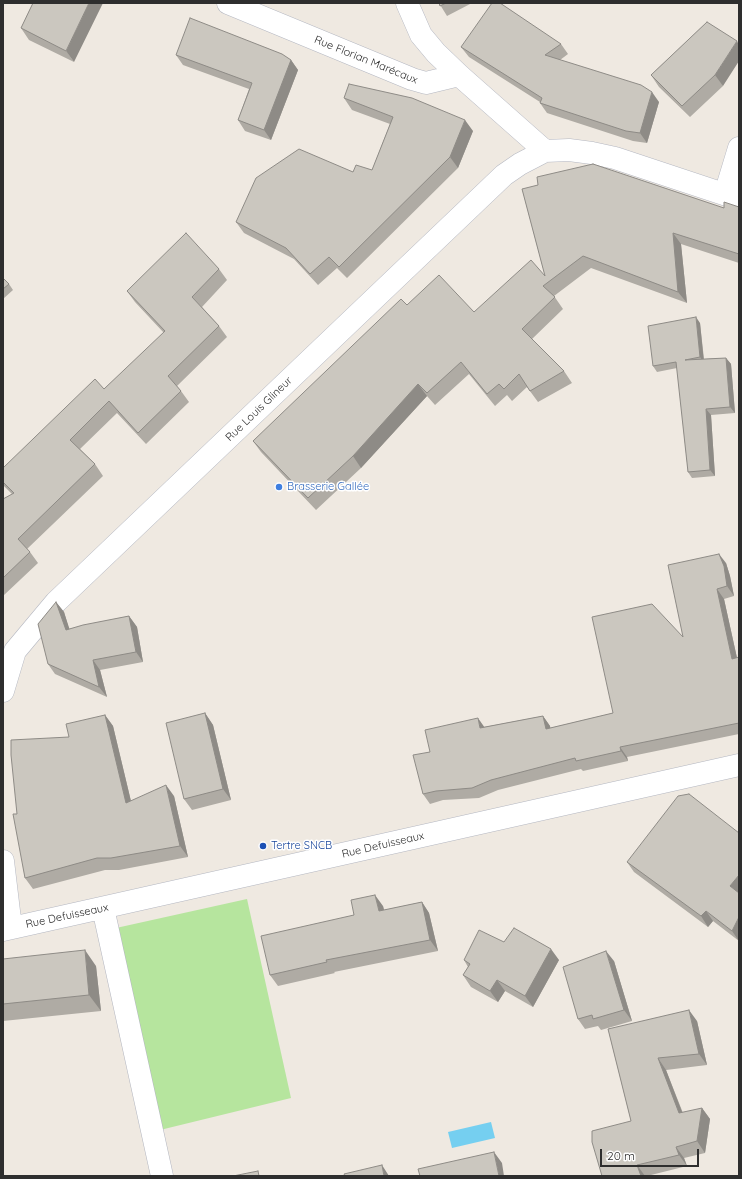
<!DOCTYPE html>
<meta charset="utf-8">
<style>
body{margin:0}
#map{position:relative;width:742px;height:1179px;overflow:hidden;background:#efe9e1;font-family:Quicksand,sans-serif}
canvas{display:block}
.frame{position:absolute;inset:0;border:4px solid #2e2e2e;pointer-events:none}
.scale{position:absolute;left:600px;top:1149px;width:99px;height:18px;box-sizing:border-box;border:2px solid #2e2e2e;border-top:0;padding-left:5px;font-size:12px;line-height:14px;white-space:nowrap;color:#2e2e2e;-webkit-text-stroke:3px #fff;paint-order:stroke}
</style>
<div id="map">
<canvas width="742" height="1179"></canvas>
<div class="frame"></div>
<div class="scale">20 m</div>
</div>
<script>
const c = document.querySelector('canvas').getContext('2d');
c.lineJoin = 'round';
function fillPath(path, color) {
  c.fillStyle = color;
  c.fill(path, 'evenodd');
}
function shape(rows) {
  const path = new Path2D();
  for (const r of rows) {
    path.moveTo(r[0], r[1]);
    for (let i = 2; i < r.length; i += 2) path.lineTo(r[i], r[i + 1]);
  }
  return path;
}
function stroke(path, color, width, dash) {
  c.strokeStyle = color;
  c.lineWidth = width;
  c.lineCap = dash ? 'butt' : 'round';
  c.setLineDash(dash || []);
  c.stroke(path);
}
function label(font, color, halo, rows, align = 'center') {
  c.font = font + ' Quicksand,sans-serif';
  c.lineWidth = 3;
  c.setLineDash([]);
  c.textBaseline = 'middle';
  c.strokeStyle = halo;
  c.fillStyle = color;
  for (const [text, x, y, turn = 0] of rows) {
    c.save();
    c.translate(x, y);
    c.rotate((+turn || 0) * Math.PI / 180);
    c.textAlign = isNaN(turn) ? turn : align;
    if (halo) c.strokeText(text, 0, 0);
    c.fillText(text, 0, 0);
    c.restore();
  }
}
const green = shape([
 [247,899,291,1098,160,1130,116,928]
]);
const water = shape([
 [491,1122,495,1138,452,1148,448,1132]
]);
const minor = shape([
 [228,3,412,79,426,83,459,75],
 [407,3,421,35,436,53,459,75,545,151],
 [725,194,739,148],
 [3,691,15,651,56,602,504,175,520,164,545,151,569,150,592,153,615,158,739,199],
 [3,861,11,928],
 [103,908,162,1176],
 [3,930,739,765]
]);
const wall = shape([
 [33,3,74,62,29,40,21,28],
 [439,3,472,3,447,16],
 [707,22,723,86,690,117,659,87,651,75],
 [561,44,568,54,560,60,659,102,647,143,633,141,547,113,540,103,540,102,469,57,461,47],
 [176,55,291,60,298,70,271,140,245,131,238,120,249,89,183,65],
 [344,98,473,131,458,168,347,278,337,268,318,285,294,259,244,233,236,222,353,172,372,170,390,124,352,110],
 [522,189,724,208,739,207,739,263,681,244,687,303,591,268,554,296,563,309,532,339,564,371,572,383,538,402,527,387,512,401,507,395,495,406,469,374,435,405,427,396,361,468,316,510,261,452,253,441,407,305,474,312,545,276],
 [219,269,227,280,202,307,219,326,227,337,177,386,181,391,189,402,146,444,117,413,80,449,95,464,103,476,27,549,30,552,38,563,3,596,3,499,12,494,3,485,3,468,104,389,164,333,135,302,127,291],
 [3,278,9,284,13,290,3,299],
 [700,323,704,359,726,358,731,364,735,413,711,415,715,476,692,478,688,472,677,368,657,372,653,366],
 [726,563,730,576,734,596,724,599,737,658,739,657,739,734,627,757,628,761,583,771,581,769,498,790,479,798,443,800,430,804,423,794,430,752,484,727,543,716,550,726,550,728,613,713,683,637],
 [56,602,64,612,69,629,129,616,137,627,143,662,100,670,107,697,55,674,48,664],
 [205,713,213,725,231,800,192,810,184,799],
 [105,715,113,726,131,801,174,796,188,857,119,870,105,870,33,889,25,878,17,814,69,737],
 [739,833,739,941,713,921,708,927,634,872,627,862],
 [422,902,429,913,438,951,334,972,335,973,278,986,270,975,354,915,383,906,384,910],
 [504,942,559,960,533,1007,505,991,498,1002,471,987,463,975,468,967,464,960],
 [3,959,96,966,101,1011,3,1021],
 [614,961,632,1021,601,1030,598,1026,585,1029,578,1019],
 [697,1021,707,1065,666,1070,683,1113,702,1108,710,1119,705,1153,684,1158,687,1166,647,1176,602,1176,631,1121,608,1029]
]);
const shadedWall = shape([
 [89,3,103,3,74,62,66,51],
 [737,41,739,45,739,61,723,86,715,75],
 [291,60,298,70,271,140,264,130],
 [652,92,659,102,647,143,640,133],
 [465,120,473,131,458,168,450,157],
 [673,233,681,244,687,303,678,292],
 [696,317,700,323,704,363,700,357],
 [726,358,731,364,735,413,730,407],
 [418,384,427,396,361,468,353,456],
 [706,409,711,415,715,476,710,470],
 [719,554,726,563,730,576,734,596,727,586],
 [717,589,724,599,739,667,732,659],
 [56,602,64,612,73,640,66,630],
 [129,616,137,627,143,662,136,652],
 [93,660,100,670,107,697,99,687],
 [205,713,213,725,231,800,223,789],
 [105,715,113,726,134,814,126,803],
 [543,716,550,726,553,739,546,729],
 [478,718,485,728,480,728],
 [620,747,627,757,628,761,621,751],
 [166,785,174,796,188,857,180,846],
 [739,875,739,895,730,886],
 [375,895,383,906,387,923,379,911],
 [422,902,429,913,438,951,430,940],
 [706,911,713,921,708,927,701,916],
 [739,917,739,941,732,931],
 [551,949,559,960,533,1007,525,996],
 [85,950,96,966,101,1011,89,995],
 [606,951,614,961,632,1021,624,1010],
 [497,980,505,991,498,1002,490,991],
 [689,1010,697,1021,707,1065,699,1054],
 [658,1058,666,1070,687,1125,679,1113],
 [702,1108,710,1119,705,1153,697,1141],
 [676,1147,684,1158,687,1166,679,1155],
 [494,1152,502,1163,504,1176,499,1176],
 [382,1165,389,1176,384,1176],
 [637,1165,645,1176,641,1176]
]);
const building = shape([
 [33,3,89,3,66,51,21,28,33,3],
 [439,3,446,3,440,6,439,3],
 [492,3,500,3,561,44,545,55,641,85,652,92,640,133,626,131,540,103,542,98,461,47,492,3],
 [190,18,282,54,291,60,264,130,238,120,252,83,176,55,190,18],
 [707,22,737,41,715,75,682,106,651,75,707,22],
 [349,84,412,98,465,120,450,157,339,267,329,257,310,274,286,248,236,222,256,178,299,149,353,172,356,165,372,170,393,117,344,98,349,84],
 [593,164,724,208,724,202,739,207,739,254,673,233,678,292,583,256,543,286,555,297,522,329,564,371,530,391,519,374,504,389,499,384,487,394,461,362,427,393,418,384,353,456,308,498,253,441,401,299,407,305,439,275,474,312,531,260,545,276,522,189,538,185,537,177,593,164],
 [186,233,219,269,192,297,219,326,168,376,181,391,138,433,109,401,70,440,95,464,18,539,30,552,3,578,3,499,14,493,3,482,3,468,95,379,104,389,165,331,127,291,186,233],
 [3,278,9,284,3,289,3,278],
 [696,317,700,357,685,360,726,358,730,407,706,409,710,470,688,472,676,362,653,366,648,326,696,317],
 [719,554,724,566,727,586,717,589,732,659,739,657,739,723,620,747,621,751,576,761,575,758,491,780,472,788,436,791,423,794,413,755,430,752,425,730,478,718,480,728,543,716,546,729,613,713,592,617,652,604,683,637,668,565,719,554],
 [56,602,66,630,83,625,129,616,136,652,93,660,99,687,48,664,38,624,56,602],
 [205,713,223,789,184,799,166,723,205,713],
 [105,715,126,803,166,785,180,846,111,858,97,858,25,878,13,814,17,814,11,755,11,740,69,737,66,724,105,715],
 [689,794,739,833,739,875,730,886,739,893,739,917,732,931,706,911,701,916,627,862,678,796,689,794],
 [375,895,379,911,422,902,430,940,326,960,327,962,270,975,261,936,354,915,351,900,375,895],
 [514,928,551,949,525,996,497,980,490,991,463,975,470,964,464,960,479,930,504,942,514,928],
 [85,950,89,995,3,1004,3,959,85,950],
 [606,951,624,1010,593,1019,592,1015,578,1019,563,967,606,951],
 [689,1010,699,1054,658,1058,679,1113,702,1108,697,1141,676,1147,679,1155,637,1165,641,1176,602,1176,592,1142,592,1131,631,1121,608,1029,689,1010],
 [494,1152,499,1176,420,1176,418,1169,494,1152],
 [382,1165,384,1176,345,1176,344,1174,382,1165],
 [258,1171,259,1176,233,1176,258,1171]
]);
const markers = [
 [279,487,4,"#3f7fe0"],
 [263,846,4,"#1a4fb4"]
];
const streetNames = [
 ["Rue Florian Marécaux",366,60,22],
 ["Rue Louis Glineur",259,409,-44],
 ["Rue Defuisseaux",383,845,-13],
 ["Rue Defuisseaux",67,916,-12]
];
const shopNames = [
 ["Brasserie Gallée",287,487]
];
const transitNames = [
 ["Tertre SNCB",271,846]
];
fillPath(green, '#b6e59e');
fillPath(water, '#75cff0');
stroke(minor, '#b4b7c1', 23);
stroke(minor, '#fff', 22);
fillPath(wall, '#afaba4');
fillPath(shadedWall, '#8e8b86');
fillPath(building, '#cbc7bf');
stroke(building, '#8e8b86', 1);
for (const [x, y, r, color] of markers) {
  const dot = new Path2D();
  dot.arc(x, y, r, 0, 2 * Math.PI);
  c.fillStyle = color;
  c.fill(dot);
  stroke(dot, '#fff', 1.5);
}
label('11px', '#2e2e2e', '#fff', streetNames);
label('11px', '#366cbe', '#fff', shopNames, 'left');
label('11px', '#164399', '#fff', transitNames, 'left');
</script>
